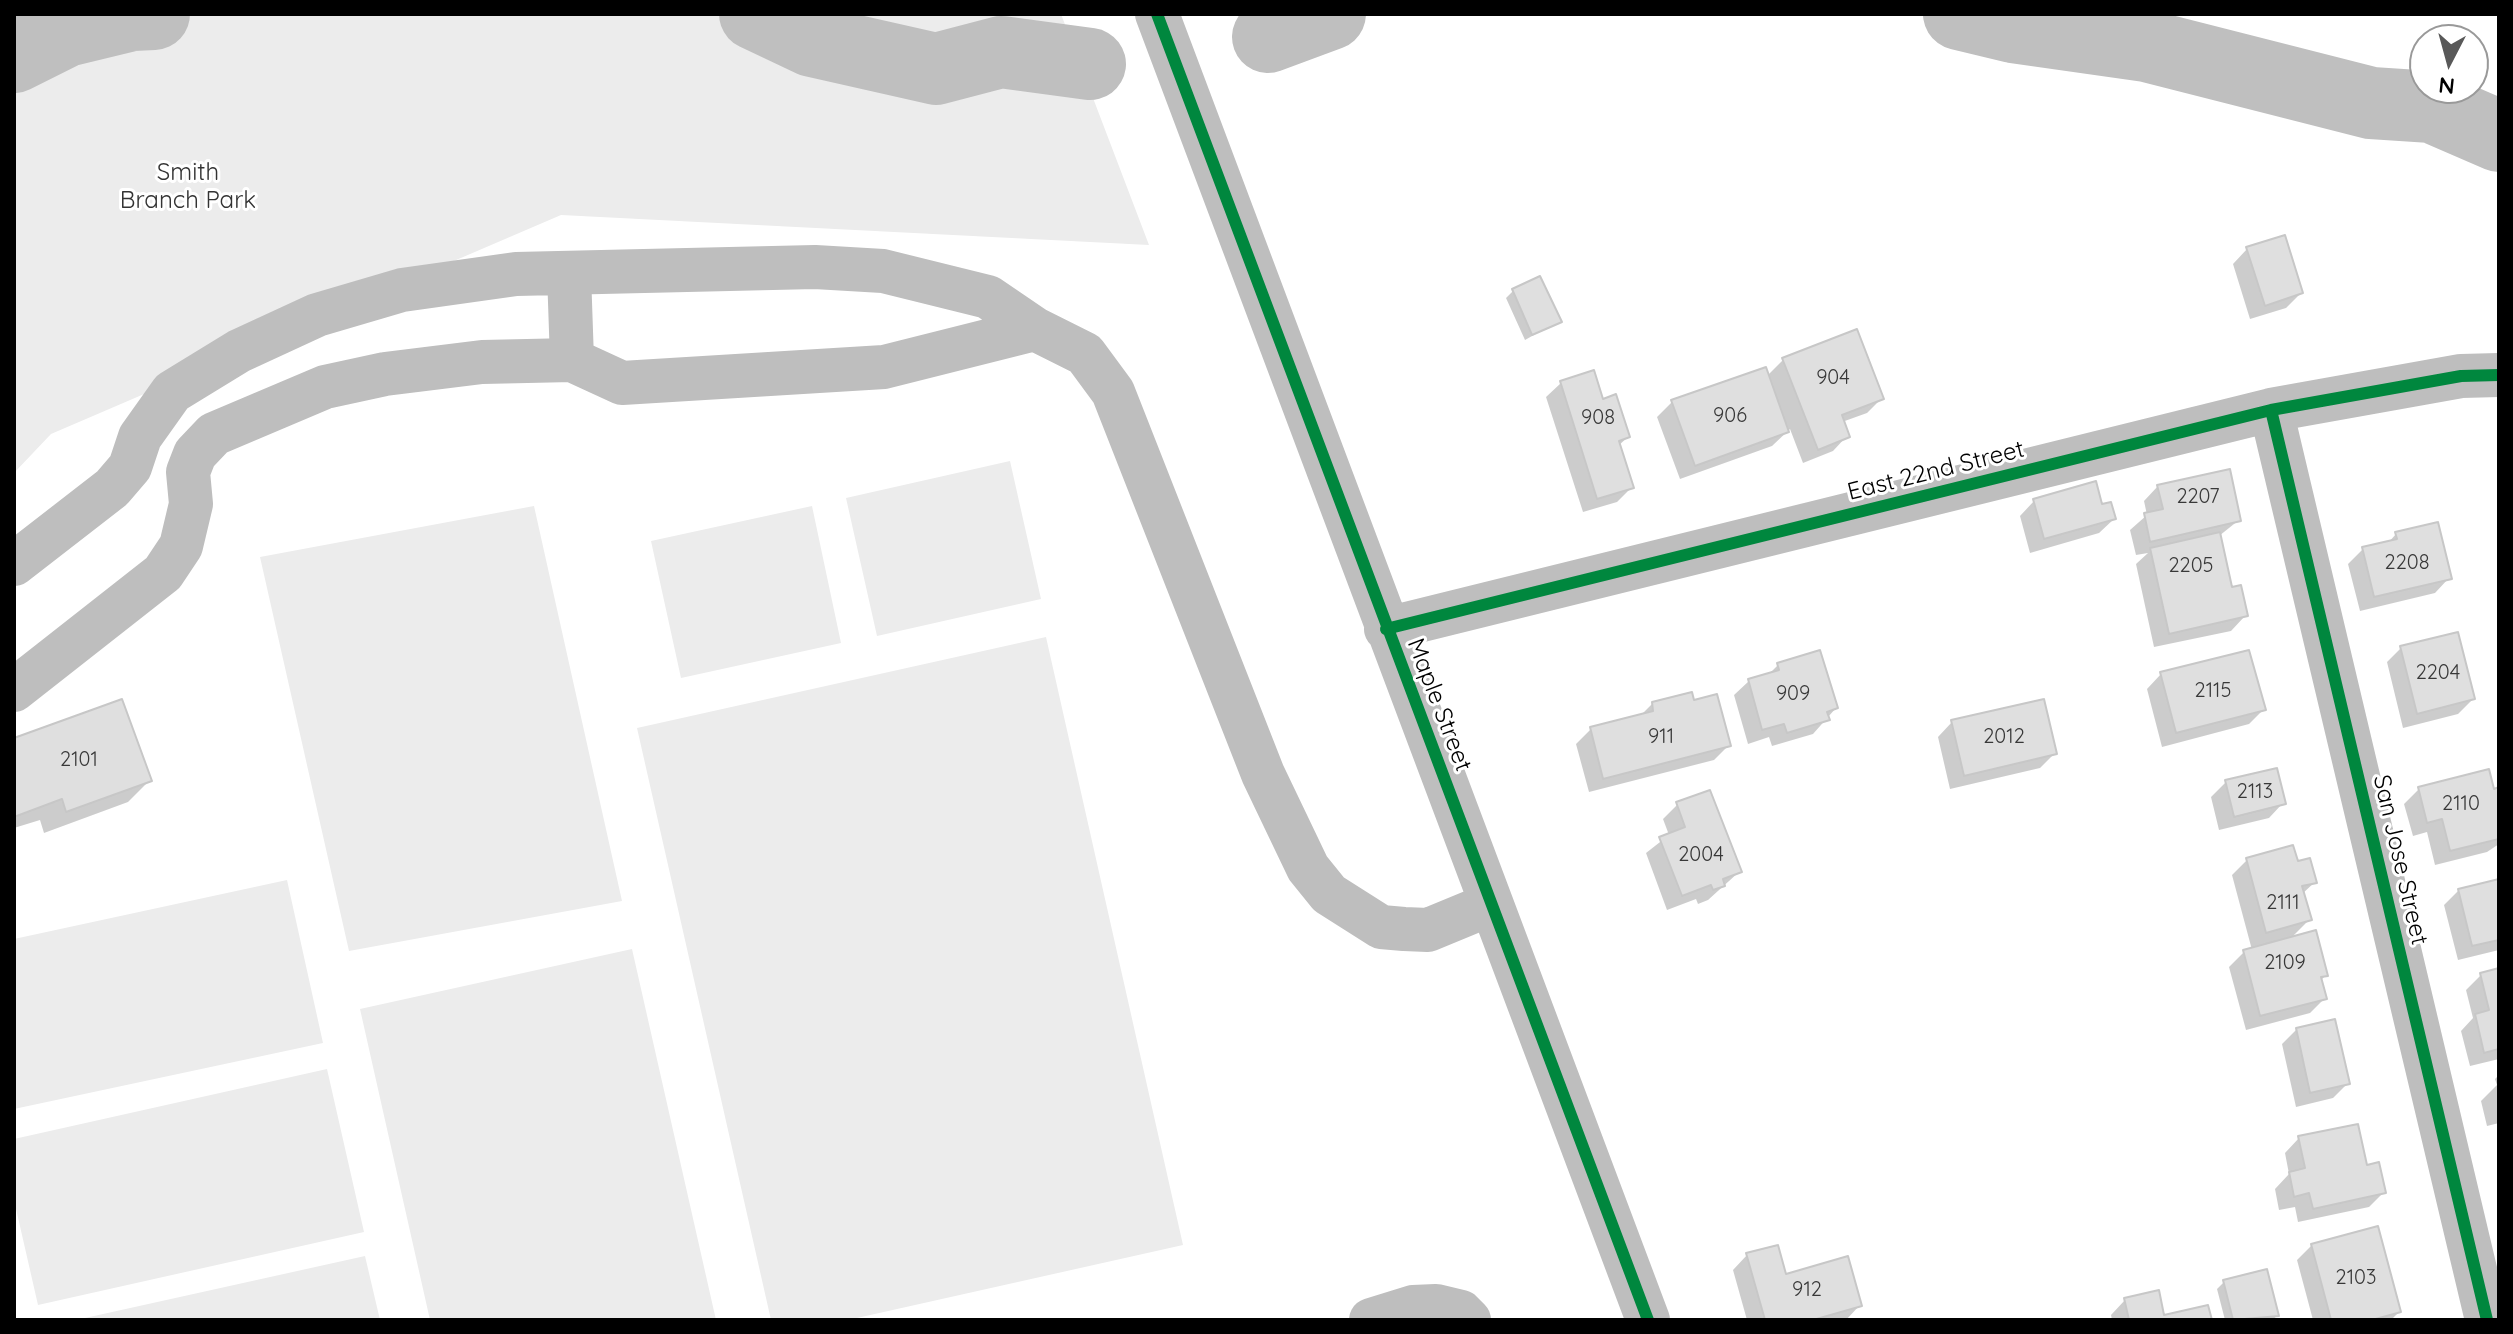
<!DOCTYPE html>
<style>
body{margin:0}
#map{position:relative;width:2513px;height:1334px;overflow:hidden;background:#fff;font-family:Quicksand,sans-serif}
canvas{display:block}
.frame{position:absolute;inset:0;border:16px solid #000;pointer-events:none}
.north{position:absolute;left:2409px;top:24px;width:80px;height:80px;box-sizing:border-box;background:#fff;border:2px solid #999;border-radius:50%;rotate:186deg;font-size:22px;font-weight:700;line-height:32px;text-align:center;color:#000}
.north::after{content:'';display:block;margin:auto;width:28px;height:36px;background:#595959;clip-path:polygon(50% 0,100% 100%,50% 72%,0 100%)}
</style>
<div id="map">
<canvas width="2513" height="1334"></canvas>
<div class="frame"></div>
<div class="north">N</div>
</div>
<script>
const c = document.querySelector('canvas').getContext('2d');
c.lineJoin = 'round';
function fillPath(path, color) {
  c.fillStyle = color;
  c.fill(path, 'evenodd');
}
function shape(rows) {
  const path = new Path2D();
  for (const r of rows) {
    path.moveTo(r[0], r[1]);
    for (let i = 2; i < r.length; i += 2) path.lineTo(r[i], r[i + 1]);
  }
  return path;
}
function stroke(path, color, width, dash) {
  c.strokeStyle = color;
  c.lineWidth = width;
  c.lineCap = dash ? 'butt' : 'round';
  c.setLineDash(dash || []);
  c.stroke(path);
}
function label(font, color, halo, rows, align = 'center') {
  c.font = font + ' Quicksand,sans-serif';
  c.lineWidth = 6;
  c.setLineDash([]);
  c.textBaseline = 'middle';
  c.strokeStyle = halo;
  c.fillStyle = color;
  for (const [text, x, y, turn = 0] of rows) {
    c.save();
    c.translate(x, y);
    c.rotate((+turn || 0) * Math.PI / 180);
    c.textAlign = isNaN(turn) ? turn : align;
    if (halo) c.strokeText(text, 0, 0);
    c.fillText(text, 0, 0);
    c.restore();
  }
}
const green = shape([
 [14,14,1061,14,1149,245,561,215,51,434,14,473],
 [1010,461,1041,599,877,636,846,498],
 [534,506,622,901,349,951,260,557],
 [812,506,841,643,681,678,651,541],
 [1046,637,1183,1245,848,1320,771,1320,637,728],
 [287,880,323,1043,14,1109,14,939],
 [632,949,716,1320,430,1320,360,1009],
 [327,1069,364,1232,38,1305,14,1200,14,1139],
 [365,1256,380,1320,76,1320]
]);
const shadow = shape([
 [2247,249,2301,293,2286,308,2250,319,2233,264],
 [1513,291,1559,321,1525,340,1506,298],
 [1784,359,1882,398,1867,413,1842,422,1847,436,1833,451,1803,463,1790,429,1772,446,1680,479,1657,417,1672,402,1767,376],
 [1561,383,1602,401,1628,437,1618,446,1632,487,1617,502,1583,512,1546,397],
 [2158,486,2239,520,2219,536,2231,589,2245,616,2231,631,2154,647,2136,564,2148,553,2136,555,2130,530,2147,515,2144,501],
 [2034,501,2101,507,2114,519,2099,533,2030,553,2020,516],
 [2396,534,2449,578,2435,593,2360,611,2348,564,2363,549,2388,543],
 [2401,648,2473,699,2458,714,2403,728,2387,662],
 [1778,665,1836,708,1813,734,1772,746,1769,737,1748,744,1734,695,1749,681,1768,675],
 [2161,674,2264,709,2249,724,2162,747,2147,689],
 [1693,702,1729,745,1714,760,1589,792,1576,744,1591,729,1639,717,1653,703],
 [1952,722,2055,753,2040,768,1950,789,1938,737],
 [14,741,150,780,128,802,44,833,40,820,14,828],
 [2226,782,2283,803,2269,818,2219,830,2211,797],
 [2419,789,2499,790,2499,844,2487,852,2435,865,2427,832,2413,836,2404,804],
 [1678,804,1739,872,1708,900,1698,904,1696,899,1667,910,1646,853,1669,835,1663,819],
 [2247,860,2296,863,2315,882,2302,894,2309,920,2290,939,2326,975,2320,981,2325,998,2310,1013,2246,1030,2229,967,2244,952,2252,950,2232,875],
 [2499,881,2499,950,2458,960,2444,905,2459,890],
 [2499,970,2499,1059,2470,1066,2461,1031,2473,1018,2466,990,2481,975],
 [2297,1029,2347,1084,2333,1098,2296,1107,2282,1044],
 [2499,1075,2499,1123,2487,1126,2481,1101,2497,1085,2495,1079],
 [2299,1138,2366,1167,2384,1192,2369,1207,2298,1222,2295,1207,2279,1210,2275,1189,2289,1174,2285,1153],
 [2312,1245,2399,1312,2391,1320,2313,1320,2297,1260],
 [1747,1255,1784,1276,1860,1305,1846,1320,1747,1320,1733,1270],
 [2224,1282,2277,1316,2272,1320,2225,1320,2217,1289],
 [2125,1300,2163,1317,2209,1320,2112,1320,2111,1315]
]);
const river = shape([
 [755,14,812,41,936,69,1001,52,1090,64],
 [1959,14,2013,27,2147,46,2371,103,2432,107,2499,136],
 [1268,37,1330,14],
 [14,57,66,31,132,15,154,14]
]);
const building = shape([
 [2285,235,2303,293,2265,306,2246,247,2285,235],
 [1540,276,1562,322,1532,335,1512,289,1540,276],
 [1857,329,1884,399,1842,415,1850,437,1818,450,1782,358,1857,329],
 [1766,367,1789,432,1695,466,1671,400,1766,367],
 [1594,370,1603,399,1616,394,1630,437,1619,441,1634,488,1597,499,1560,381,1594,370],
 [2230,469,2241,521,2150,542,2144,513,2163,509,2157,485,2230,469],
 [2096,481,2102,504,2111,502,2116,519,2044,539,2033,499,2096,481],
 [2438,522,2452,579,2374,597,2362,547,2397,539,2395,532,2438,522],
 [2220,532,2232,587,2241,585,2248,616,2169,634,2150,548,2220,532],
 [2458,632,2475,699,2417,714,2400,646,2458,632],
 [1820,650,1838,708,1827,712,1830,720,1787,733,1784,724,1762,730,1748,679,1779,670,1777,663,1820,650],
 [2249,650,2266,710,2176,733,2160,672,2249,650],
 [1692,692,1694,700,1717,694,1731,746,1603,779,1590,727,1653,711,1652,702,1692,692],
 [122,699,152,781,66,812,62,799,14,817,14,738,122,699],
 [2044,699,2057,754,1964,776,1951,720,2044,699],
 [2277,768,2286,804,2234,817,2225,780,2277,768],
 [2489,769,2494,789,2499,787,2499,839,2450,851,2442,819,2427,823,2418,787,2489,769],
 [1710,790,1742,872,1723,879,1725,886,1713,890,1711,885,1682,896,1659,837,1685,827,1676,802,1710,790],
 [2293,845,2298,861,2310,858,2317,883,2302,886,2312,920,2266,933,2246,858,2293,845],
 [2499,879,2499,940,2472,946,2458,889,2499,879],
 [2316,930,2328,976,2321,977,2327,999,2260,1016,2243,950,2316,930],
 [2499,968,2499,1049,2484,1053,2475,1014,2489,1010,2480,973,2499,968],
 [2335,1019,2350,1084,2310,1093,2296,1028,2335,1019],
 [2358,1124,2367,1165,2379,1162,2386,1193,2313,1209,2309,1193,2294,1197,2289,1172,2305,1168,2298,1136,2358,1124],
 [2378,1226,2401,1312,2372,1320,2331,1320,2311,1244,2378,1226],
 [1778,1245,1786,1274,1848,1256,1862,1306,1813,1320,1765,1320,1746,1253,1778,1245],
 [2267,1269,2279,1316,2233,1320,2223,1280,2267,1269],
 [2159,1290,2164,1315,2208,1305,2212,1320,2129,1320,2124,1298,2159,1290]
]);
const minor = shape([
 [1157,14,1648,1320],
 [569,273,572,360],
 [2271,410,2487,1320],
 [14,564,112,488,130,467,140,437,172,392,239,351,317,315,402,290,516,274,815,267,883,271,988,297,1035,329,1085,354,1113,392,1263,774,1308,868,1329,894,1381,927,1404,929,1428,930,1491,904],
 [1386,629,2271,410,2461,376,2499,375],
 [14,690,163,573,181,546,191,504,188,472,195,454,214,434,325,387,385,374,482,362,572,360,622,383,884,367,1035,329],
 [1371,1320,1413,1307,1436,1306,1461,1312,1469,1320]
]);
const cycleway = shape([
 [1157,14,1648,1320],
 [2271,410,2487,1320],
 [1386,629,2271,410,2461,376,2499,375]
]);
const numberNames = [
 ["904",1833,378],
 ["906",1730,416],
 ["908",1598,418],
 ["2207",2198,497],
 ["2208",2407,563],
 ["2205",2191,566],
 ["2204",2438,673],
 ["2115",2213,691],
 ["909",1793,694],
 ["911",1661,737],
 ["2012",2004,737],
 ["2101",79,760],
 ["2113",2255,792],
 ["2110",2461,804],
 ["2004",1701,855],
 ["2111",2283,903],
 ["2109",2285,963],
 ["2103",2356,1278],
 ["912",1807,1290]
];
const parkNames = [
 ["Smith",188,173],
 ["Branch Park",188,201]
];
const streetNames = [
 ["East 22nd Street",1936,471,-14],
 ["Maple Street",1439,705,69],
 ["San Jose Street",2400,860,77]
];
fillPath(green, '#ececec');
fillPath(shadow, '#0003');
stroke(river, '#bfbfbf', 72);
fillPath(building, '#dfdfdf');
stroke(building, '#c7c7c7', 2);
stroke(minor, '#bebebe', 44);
stroke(cycleway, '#00873e', 12);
label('20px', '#383838', null, numberNames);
label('24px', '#333', '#fff', parkNames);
label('24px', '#000', '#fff', streetNames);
</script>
